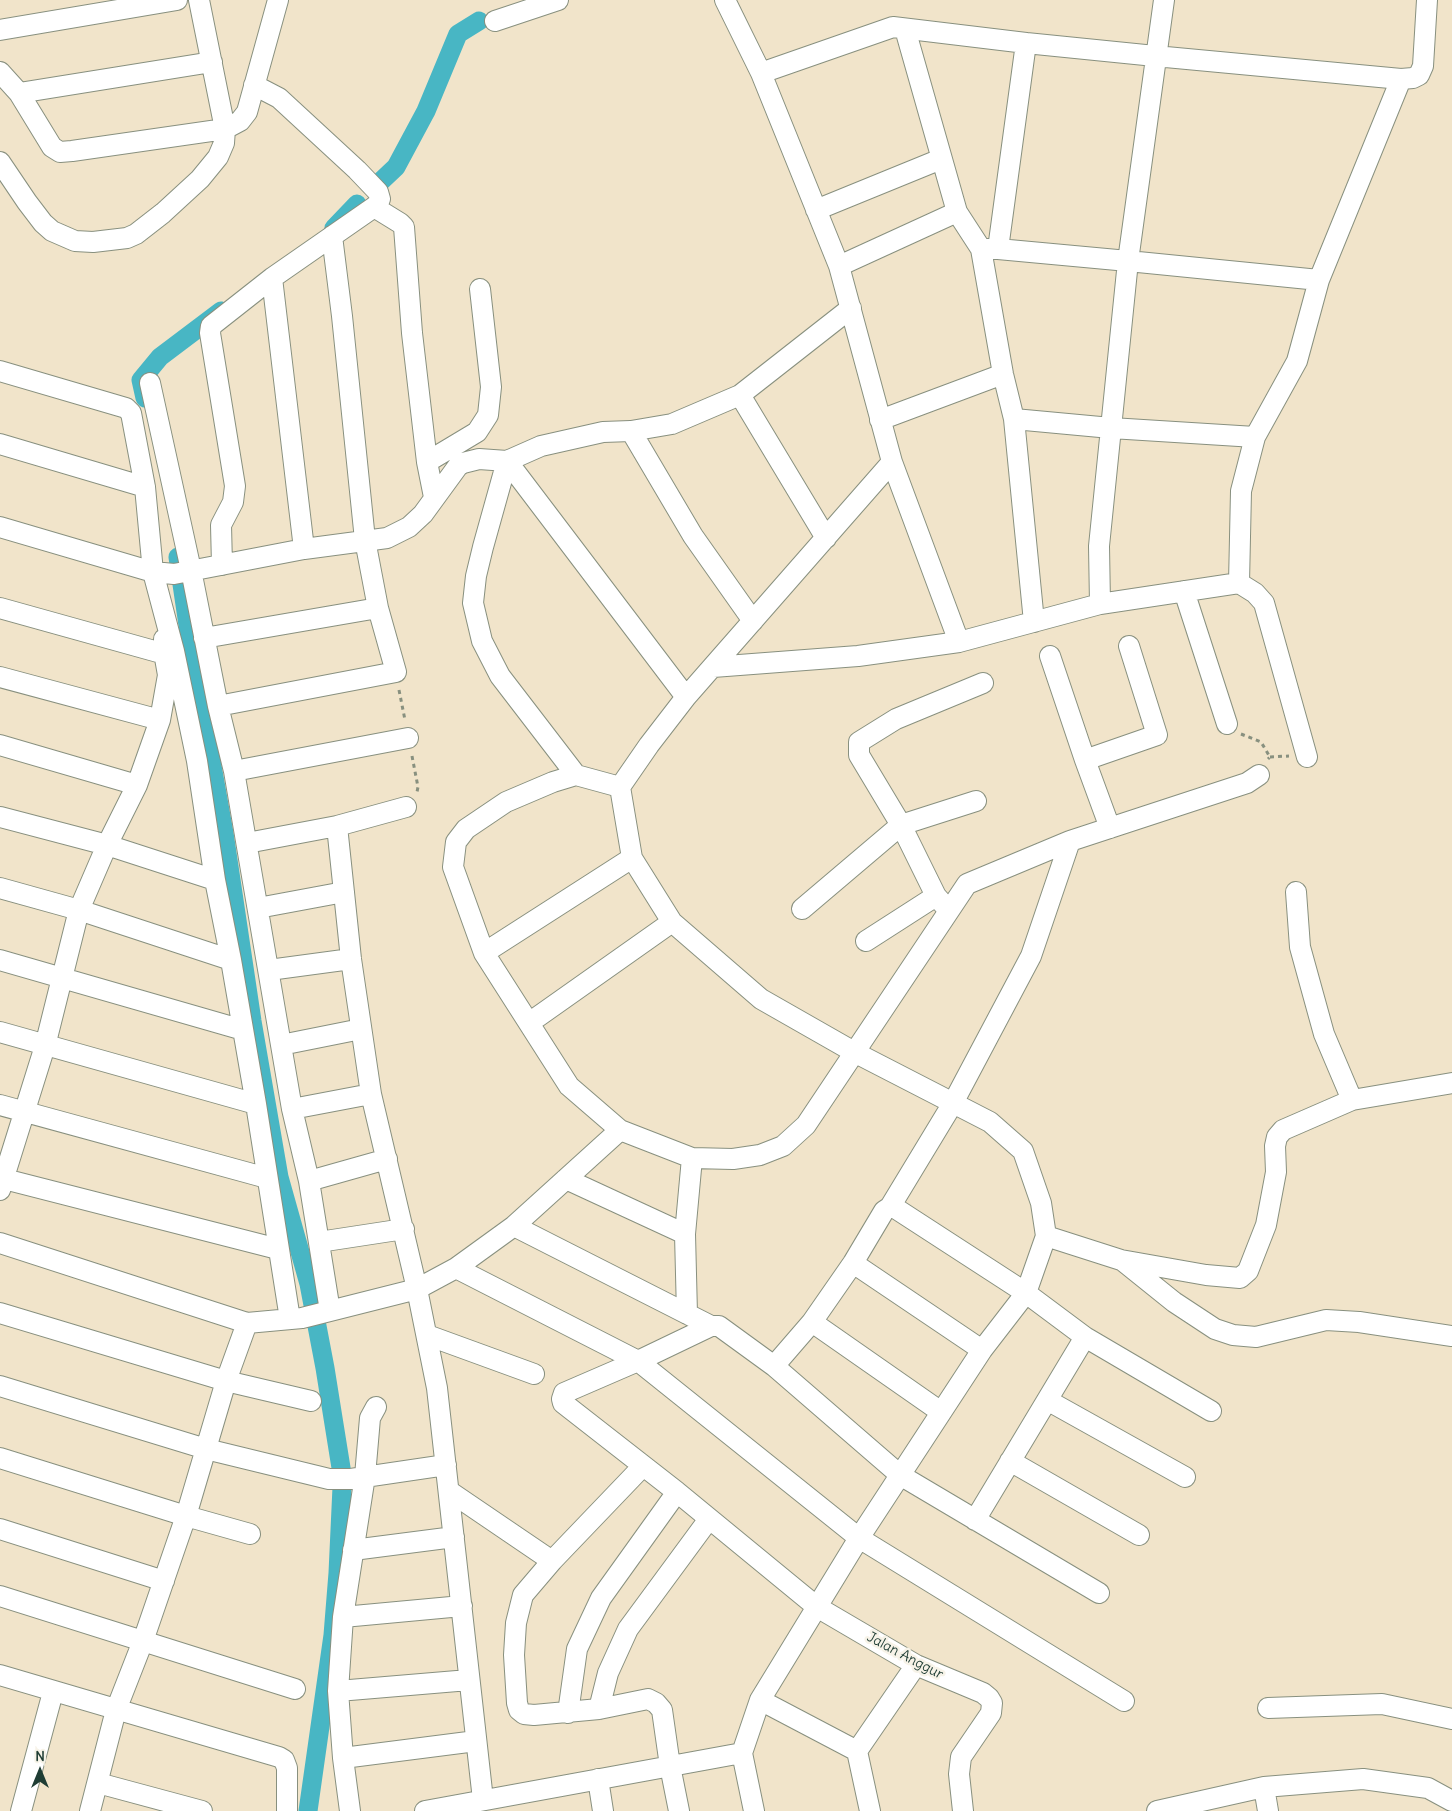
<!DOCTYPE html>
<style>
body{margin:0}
#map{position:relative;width:1452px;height:1811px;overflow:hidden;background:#f1e4ca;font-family:Delius,sans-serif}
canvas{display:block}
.north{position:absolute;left:15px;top:1746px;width:50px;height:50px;-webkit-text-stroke:4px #f7f3e8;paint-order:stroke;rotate:0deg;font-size:14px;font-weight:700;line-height:20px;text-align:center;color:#1f3d34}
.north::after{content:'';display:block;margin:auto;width:18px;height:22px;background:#1f3d34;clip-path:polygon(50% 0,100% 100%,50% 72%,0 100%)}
</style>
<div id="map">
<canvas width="1452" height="1811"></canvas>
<div class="north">N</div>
</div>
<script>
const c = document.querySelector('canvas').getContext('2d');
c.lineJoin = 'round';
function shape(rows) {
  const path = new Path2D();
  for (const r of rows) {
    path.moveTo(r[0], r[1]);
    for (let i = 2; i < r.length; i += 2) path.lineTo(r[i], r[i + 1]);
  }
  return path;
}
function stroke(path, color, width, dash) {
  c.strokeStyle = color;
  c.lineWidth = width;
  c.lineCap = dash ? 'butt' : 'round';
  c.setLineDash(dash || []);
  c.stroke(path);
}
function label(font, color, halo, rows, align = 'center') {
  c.font = font + ' Delius,sans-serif';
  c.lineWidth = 5;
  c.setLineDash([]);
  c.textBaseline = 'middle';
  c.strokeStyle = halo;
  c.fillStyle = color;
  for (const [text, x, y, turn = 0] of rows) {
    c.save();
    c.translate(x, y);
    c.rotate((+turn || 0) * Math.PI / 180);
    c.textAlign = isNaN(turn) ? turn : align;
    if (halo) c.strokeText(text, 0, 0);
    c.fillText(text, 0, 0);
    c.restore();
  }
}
const canal = shape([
 [378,184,396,167,426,111,458,34,479,21],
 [334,228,357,204],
 [145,398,141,380,160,357,221,311],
 [178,557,193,659,224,833,252,1021,279,1177,309,1284,325,1368,342,1474],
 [308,1811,333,1635,338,1573,342,1487]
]);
const path = shape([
 [399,690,405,720],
 [1241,734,1261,742,1270,757,1268,759],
 [412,756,418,787,417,792],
 [1270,757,1289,756]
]);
const street = shape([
 [725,0,761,73,839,266,892,462,686,697,649,745,620,787,632,858,672,922,761,999,854,1052,990,1122,1023,1151,1041,1203,1046,1236,1026,1293,982,1350,859,1538,760,1700,742,1753,754,1811],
 [495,21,558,0],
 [905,29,957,212,981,249,1003,374,1014,419,1034,622],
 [0,30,177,0],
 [0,72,19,93,52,147,60,152,72,151,225,129,240,121,247,112,278,0],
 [761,73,893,27,1026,43,1155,56,1401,79,1413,78,1419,75,1423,66,1427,0],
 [19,93,212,62],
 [0,162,27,202,43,223,52,231,75,241,93,242,127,238,136,234,163,213,200,179,218,157,224,143,225,129,199,0],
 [374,207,400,223,404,227,412,333,427,462,434,497],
 [816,210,941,159],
 [981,249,998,249,1128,261,1319,280],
 [998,249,1026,43],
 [839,266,957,212],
 [272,278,304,549],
 [0,371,126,408,131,413,145,487,153,572,174,651,197,761,215,880,231,960,256,1104,290,1319],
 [150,383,191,570,218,706,234,771,292,1109,309,1181,330,1311],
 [740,395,826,538],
 [1014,419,1111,428,1255,437],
 [880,420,1003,374],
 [631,431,693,536,753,621],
 [0,444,145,487],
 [427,462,477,432,488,415,491,387,480,289],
 [892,462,959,642],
 [0,527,153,572,174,574,304,549,387,538,409,527,423,514,458,466,463,463,479,459,507,461,541,446,603,432,631,431,672,424,740,395,851,308],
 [222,565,221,525,233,502,235,486,210,333,211,326,272,278,377,205,380,199,378,192,357,170,279,98,254,85],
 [1239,583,1255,593,1264,603,1307,757],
 [1184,591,1227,724],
 [1100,604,1099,546,1128,261,1164,0],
 [0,608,165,654,164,639],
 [204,638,378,608],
 [1050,656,1085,760,1110,828],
 [713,667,858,656,959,642,1100,604,1239,583,1241,491,1255,437,1297,361,1319,280,1401,79],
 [0,677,160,720],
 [218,706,396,672,378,608,365,540,342,316,332,236],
 [0,745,137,785],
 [1085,760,1157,735,1129,646],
 [234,771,408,738],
 [576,775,553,782,506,802,466,829,456,842,453,867,484,953,569,1086,620,1130,692,1158,733,1159,760,1155,783,1146,806,1125,967,884,1070,841,1247,783,1259,775],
 [620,787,576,775,500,676,482,641,473,603,476,576,483,547,507,461,686,697],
 [0,817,107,845,215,880],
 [337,826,351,959,371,1094,417,1289,437,1388,483,1800],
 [247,843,337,826,406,807],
 [0,888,79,910,231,960],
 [1296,892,1300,947,1324,1034,1352,1100],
 [936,896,901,825,859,755,859,742,896,719,983,683],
 [258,908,344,892],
 [802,909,901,825,976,801],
 [866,941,936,896,944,905],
 [484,953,632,858],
 [0,960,243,1030],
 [269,970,351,959],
 [529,1023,672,922],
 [0,1032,256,1104],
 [281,1045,361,1029],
 [0,1105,267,1178],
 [292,1109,371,1094],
 [0,1178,278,1249],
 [566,1179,685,1234],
 [309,1181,387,1159],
 [0,1190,45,1046,79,910,107,845,137,785,160,720,168,675,165,658],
 [890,1207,953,1103,1031,956,1070,841],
 [514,1226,711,1326],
 [1046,1236,1121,1260,1206,1275,1240,1278,1248,1271,1266,1225,1276,1172,1275,1146,1277,1137,1283,1130,1352,1100,1452,1083],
 [319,1242,404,1229],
 [0,1243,247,1323,302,1318,417,1289,456,1268,514,1226,620,1130],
 [1123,1261,1174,1302,1215,1329,1233,1335,1256,1337,1326,1320,1359,1322,1452,1336],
 [853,1263,982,1350],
 [456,1268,638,1361,859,1538,1124,1701],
 [0,1313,226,1381,311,1401],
 [687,1314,685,1234,692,1158],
 [812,1322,941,1412],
 [427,1335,534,1374],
 [774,1366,812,1322,853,1263,884,1211,890,1207,895,1208,1026,1293,1085,1337,1211,1411],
 [0,1386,206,1449,329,1479,351,1479,446,1465],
 [1047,1400,1185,1477],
 [0,1458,186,1516,250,1534],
 [1010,1461,1139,1535],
 [643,1466,552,1561,523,1595,516,1623,514,1655,517,1703,519,1710,524,1714,534,1715,599,1709,648,1699,656,1703,662,1710,670,1766,679,1811],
 [449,1491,552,1561],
 [975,1520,1085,1337],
 [0,1529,164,1581],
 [353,1550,454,1537],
 [0,1596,295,1689],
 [343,1617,462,1606],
 [0,1675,279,1757,284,1760,287,1768,287,1811],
 [338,1691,469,1680],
 [760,1700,857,1751,870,1811],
 [1268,1708,1382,1704,1452,1719],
 [599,1709,608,1673,628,1629,709,1519],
 [568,1713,577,1649,601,1598,677,1492],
 [857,1751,916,1665],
 [343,1758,476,1741],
 [598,1779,603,1811],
 [98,1783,202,1811],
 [1264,1787,1268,1811],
 [21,1811,53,1692],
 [90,1811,116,1710,143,1641,186,1516,226,1381,247,1323],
 [350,1811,343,1758,338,1691,343,1617,365,1476,370,1418,376,1407],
 [425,1811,742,1753],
 [963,1811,959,1774,961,1757,991,1713,992,1703,989,1698,983,1693,916,1665,817,1607,677,1492,563,1403,562,1399,564,1393,638,1361,711,1326,719,1326,774,1366,900,1475,1099,1593],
 [1157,1811,1264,1787,1363,1779,1428,1788,1452,1801]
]);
const streetNames = [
 ["Jalan Anggur",905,1656,28]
];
stroke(canal, '#48b6c4', 19);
stroke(street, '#88907f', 22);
stroke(path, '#88907f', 3, [4, 4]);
stroke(street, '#fff', 20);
label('14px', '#1f3d34', '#f7f3e8', streetNames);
</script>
